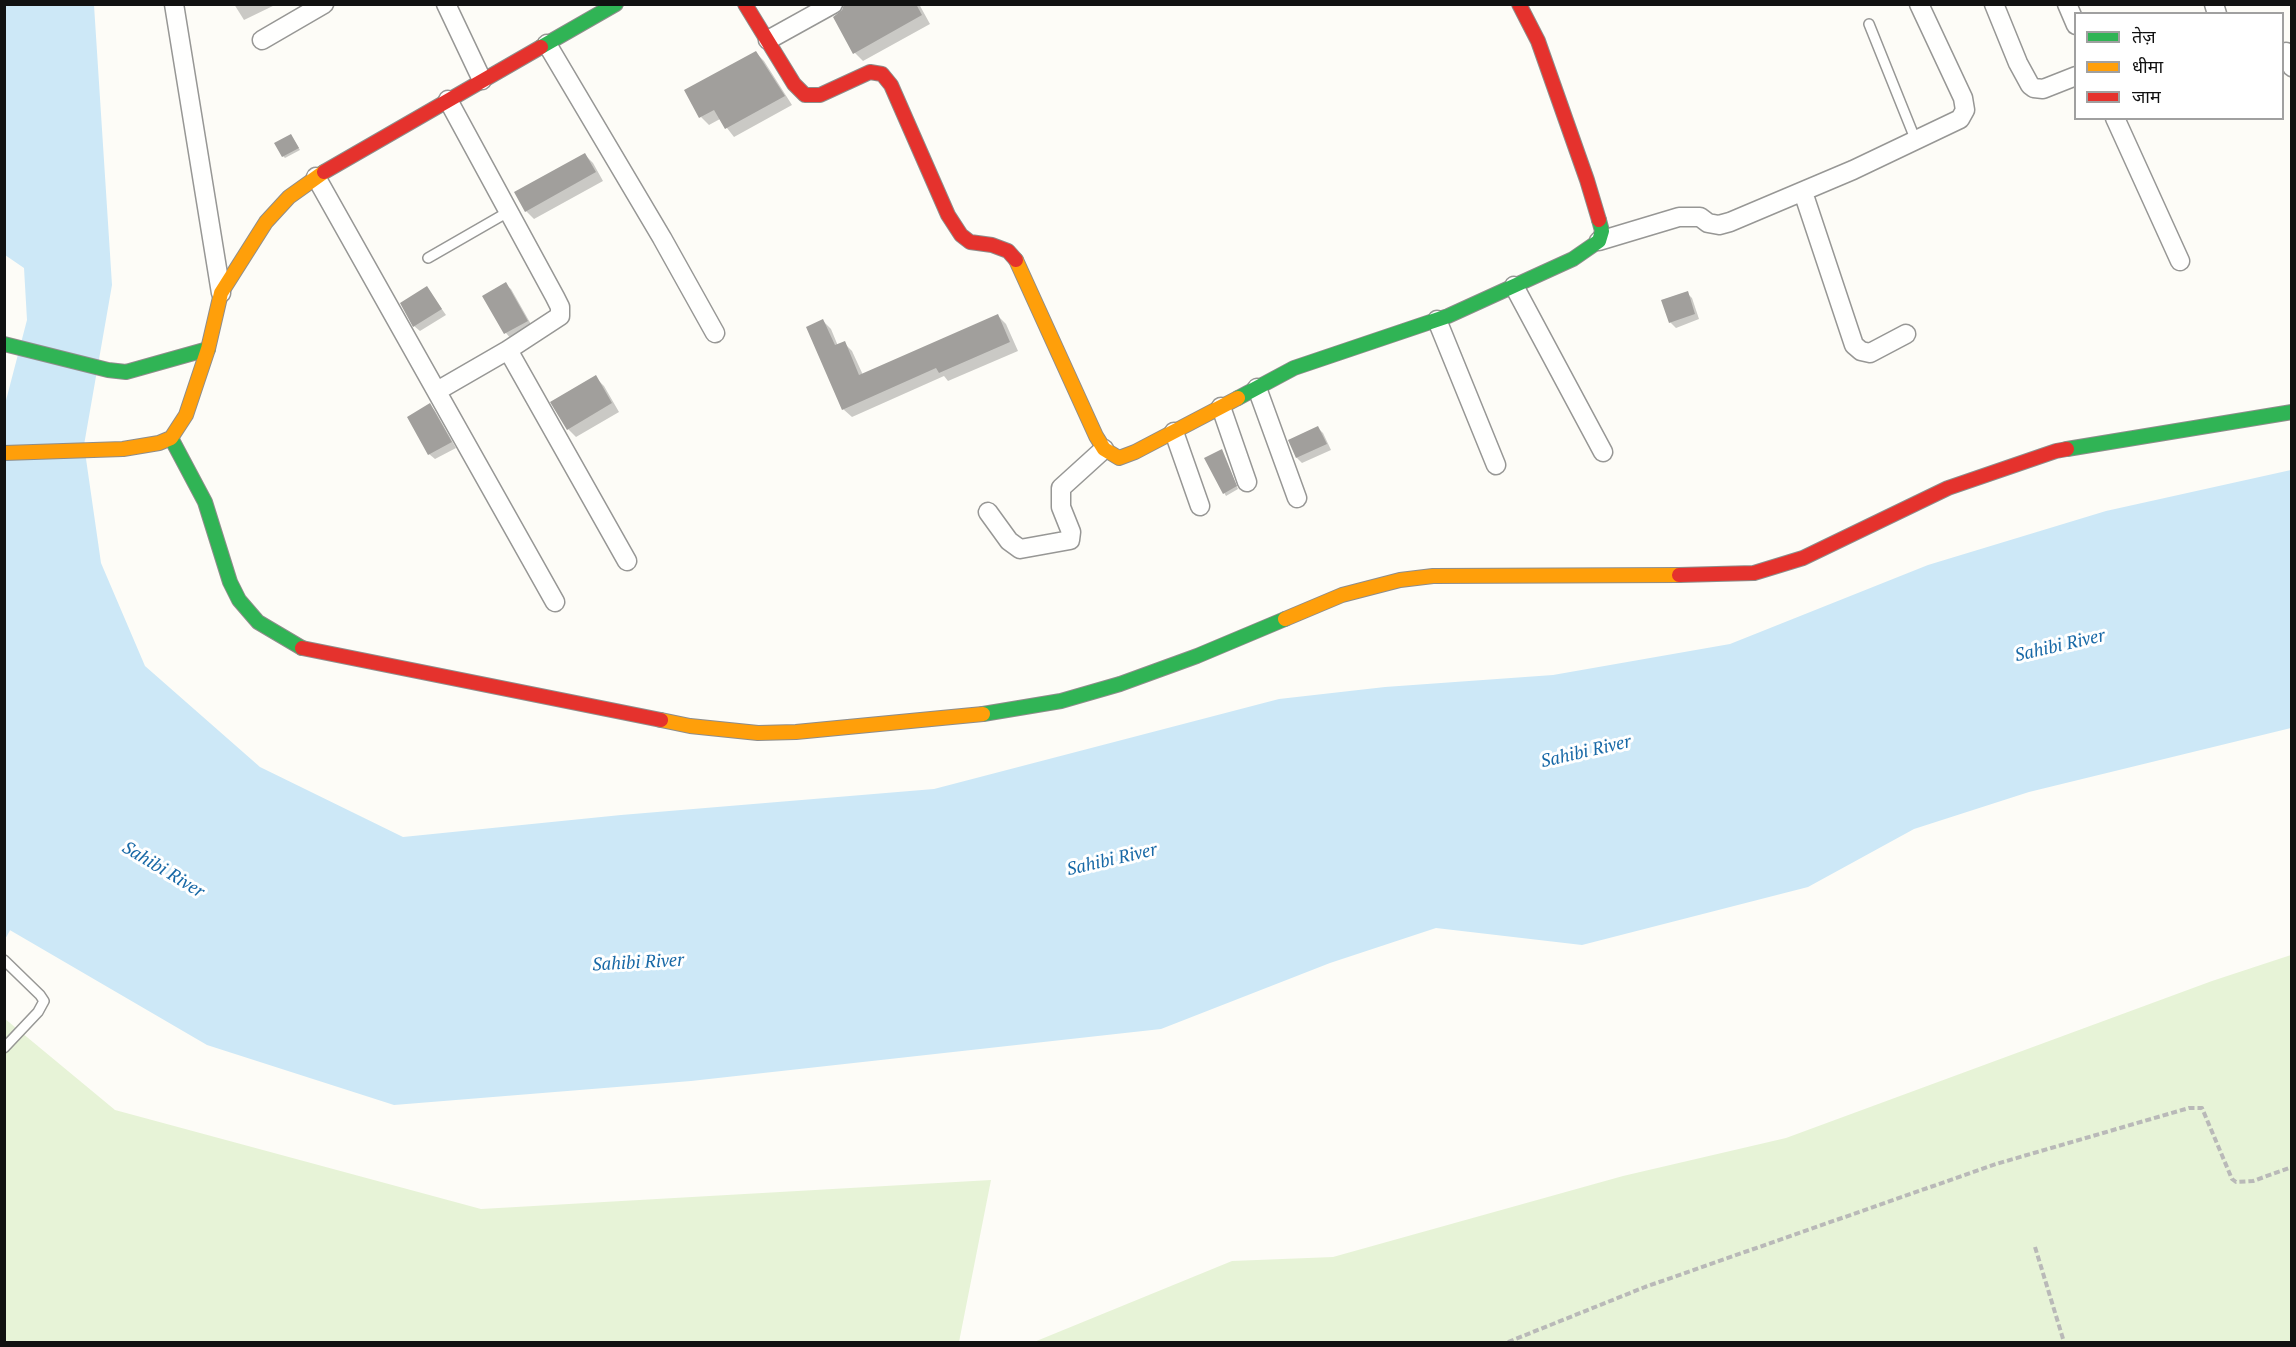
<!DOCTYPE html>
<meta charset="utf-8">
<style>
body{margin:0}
#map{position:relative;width:2296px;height:1347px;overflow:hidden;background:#fdfcf7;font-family:"PT Serif","Noto Sans Devanagari",serif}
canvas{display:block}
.frame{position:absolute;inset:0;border:6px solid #111;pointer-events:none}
.legend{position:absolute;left:2074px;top:12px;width:210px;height:108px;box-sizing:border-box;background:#fff;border:2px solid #a0a0a0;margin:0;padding:8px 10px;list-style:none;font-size:18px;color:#111}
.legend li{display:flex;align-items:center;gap:12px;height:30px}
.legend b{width:30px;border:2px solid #a0a0a0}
</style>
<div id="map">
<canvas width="2296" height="1347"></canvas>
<div class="frame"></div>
<ul class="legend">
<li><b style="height:8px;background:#30b455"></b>तेज़</li>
<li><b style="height:8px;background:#ff9f0a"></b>धीमा</li>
<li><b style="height:8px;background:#e5322d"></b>जाम</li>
</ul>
</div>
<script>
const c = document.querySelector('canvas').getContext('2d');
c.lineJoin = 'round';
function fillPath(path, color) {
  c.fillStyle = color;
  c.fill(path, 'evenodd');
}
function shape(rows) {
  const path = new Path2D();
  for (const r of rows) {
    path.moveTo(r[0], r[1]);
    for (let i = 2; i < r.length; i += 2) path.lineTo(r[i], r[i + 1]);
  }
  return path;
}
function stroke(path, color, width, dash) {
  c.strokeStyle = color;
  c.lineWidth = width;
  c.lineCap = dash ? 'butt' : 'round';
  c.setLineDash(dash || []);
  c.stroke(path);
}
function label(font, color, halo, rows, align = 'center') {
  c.font = font + ' "PT Serif",serif';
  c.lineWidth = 6;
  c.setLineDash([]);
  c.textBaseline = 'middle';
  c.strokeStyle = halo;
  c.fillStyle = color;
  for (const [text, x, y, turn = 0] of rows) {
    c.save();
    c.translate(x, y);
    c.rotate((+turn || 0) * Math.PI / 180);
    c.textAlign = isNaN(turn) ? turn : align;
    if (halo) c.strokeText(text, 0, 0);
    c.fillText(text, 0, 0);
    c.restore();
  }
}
const green = shape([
 [2291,955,2291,1342,1034,1342,1232,1261,1333,1257,1623,1176,1786,1138,2212,981],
 [4,1018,115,1110,481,1209,991,1180,959,1342,5,1342]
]);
const water = shape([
 [5,5,94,5,112,285,84,445,101,563,145,666,260,767,403,837,621,815,934,789,1279,699,1385,687,1553,675,1730,644,1928,565,2106,511,2291,470,2291,728,2029,792,1914,829,1808,887,1582,945,1436,928,1330,963,1161,1029,691,1081,394,1105,207,1045,8,929,5,925,4,408,27,320,24,268,5,255]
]);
const shadow = shape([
 [234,4,277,4,244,20],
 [845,4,919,4,930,24,863,61,855,53,844,11],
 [756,53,764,61,792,105,734,137,720,119,709,125,701,117],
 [291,135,300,150,285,158,283,156],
 [585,155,593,163,603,181,534,219,526,211],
 [505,284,511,289,532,326,511,339,506,333,484,296],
 [427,288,446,315,420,331,414,326],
 [1687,293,1692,298,1699,319,1676,328,1670,322],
 [998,316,1006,324,1018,351,948,381,944,376,852,417,843,409,823,321,831,329,838,346,844,343,852,351,863,375],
 [595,377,604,386,619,412,576,437,568,429],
 [430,405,435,411,456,448,435,459,429,454],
 [1318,428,1323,433,1331,450,1302,463,1297,458,1290,441],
 [1222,451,1238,489,1226,496,1206,459]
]);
const stream = shape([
 [4,935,11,922]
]);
const building = shape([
 [844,4,916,4,922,15,853,54,833,17,842,10],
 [756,51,785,96,725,129,714,110,699,118,684,90],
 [291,134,299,148,282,157,274,143],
 [585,153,596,172,525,212,514,192],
 [506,282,528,321,504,334,482,296],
 [427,286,442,309,413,327,400,303],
 [1688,291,1695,314,1669,323,1661,300],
 [998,314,1010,342,939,373,936,368,842,410,806,327,823,319,835,345,845,341,859,375],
 [596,375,612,403,567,430,550,402],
 [430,403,452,442,428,455,407,417],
 [1318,426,1327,444,1296,458,1288,440],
 [1222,449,1237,486,1223,494,1204,458]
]);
const path = shape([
 [2035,1247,2064,1342],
 [1508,1342,1645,1287,1996,1164,2189,1108,2202,1108,2232,1179,2236,1182,2253,1181,2292,1167]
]);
const lane = shape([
 [1869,24,1916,141],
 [428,258,508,212],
 [4,960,40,995,44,1001,38,1012,4,1048]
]);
const street = shape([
 [174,4,221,293],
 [446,4,482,80],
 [1994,4,2018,63,2030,85,2034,88,2043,89,2076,76],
 [2067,4,2076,25],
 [2214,4,2217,14],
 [262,40,324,4],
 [768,40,833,4],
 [547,44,662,238,715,333],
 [2286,52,2292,67],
 [2115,118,2180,261],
 [316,177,555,602],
 [1803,192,1854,345,1861,351,1870,353,1906,334],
 [1599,241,1679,217,1700,217,1708,223,1719,225,1730,222,1853,170,1960,119,1965,110,1963,98,1919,4],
 [1514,286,1603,452],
 [1437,320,1496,465],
 [508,350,627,561],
 [1257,388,1297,498],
 [437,391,508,350,560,316,560,307,555,297,448,100],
 [1221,407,1247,482],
 [1174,432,1200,506],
 [988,512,1009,541,1020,549,1070,540,1071,532,1061,507,1061,488,1104,449]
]);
const fast = shape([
 [541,47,616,4],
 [4,344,108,370,126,372,208,349],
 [1238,398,1294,368,1448,316,1573,259,1599,241,1602,231,1599,220],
 [171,438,205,502,230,582,239,600,258,622,302,648],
 [2067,449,2292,412],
 [983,714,1061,701,1120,684,1197,656,1285,619]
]);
const slow = shape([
 [1016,260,1096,436,1104,449,1119,458,1135,452,1238,398],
 [4,453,123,449,159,443,171,438,186,415,208,349,221,293,266,222,289,197,324,172],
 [1285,619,1342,595,1400,580,1433,576,1679,575],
 [661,720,690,726,758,733,796,732,983,714]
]);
const jam = shape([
 [745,4,794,84,805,95,820,95,870,72,882,74,891,85,948,215,961,235,970,242,992,245,1008,251,1016,260],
 [1519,4,1538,41,1587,180,1599,220],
 [324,172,541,47],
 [1679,575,1754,573,1803,558,1948,488,2056,451,2067,449],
 [302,648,661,720]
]);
const waterNames = [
 ["Sahibi River",2060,646,-13],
 ["Sahibi River",1586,752,-13],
 ["Sahibi River",1112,860,-13],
 ["Sahibi River",163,870,31],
 ["Sahibi River",638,963,-3]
];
fillPath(green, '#e7f3d7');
fillPath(water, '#cde8f7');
fillPath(shadow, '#0003');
stroke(stream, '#cde8f7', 6);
fillPath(building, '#a19f9c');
stroke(lane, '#979795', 12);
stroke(street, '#979795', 21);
stroke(fast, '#8e8d8b', 16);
stroke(slow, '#8e8d8b', 16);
stroke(jam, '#8e8d8b', 16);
stroke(path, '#b9b9b8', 4, [6, 3]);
stroke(lane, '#fffffe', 9);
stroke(street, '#fffffe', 18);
stroke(fast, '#30b455', 14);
stroke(slow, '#ff9f0a', 14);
stroke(jam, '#e5322d', 14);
label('italic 18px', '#1768a6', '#fff', waterNames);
</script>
